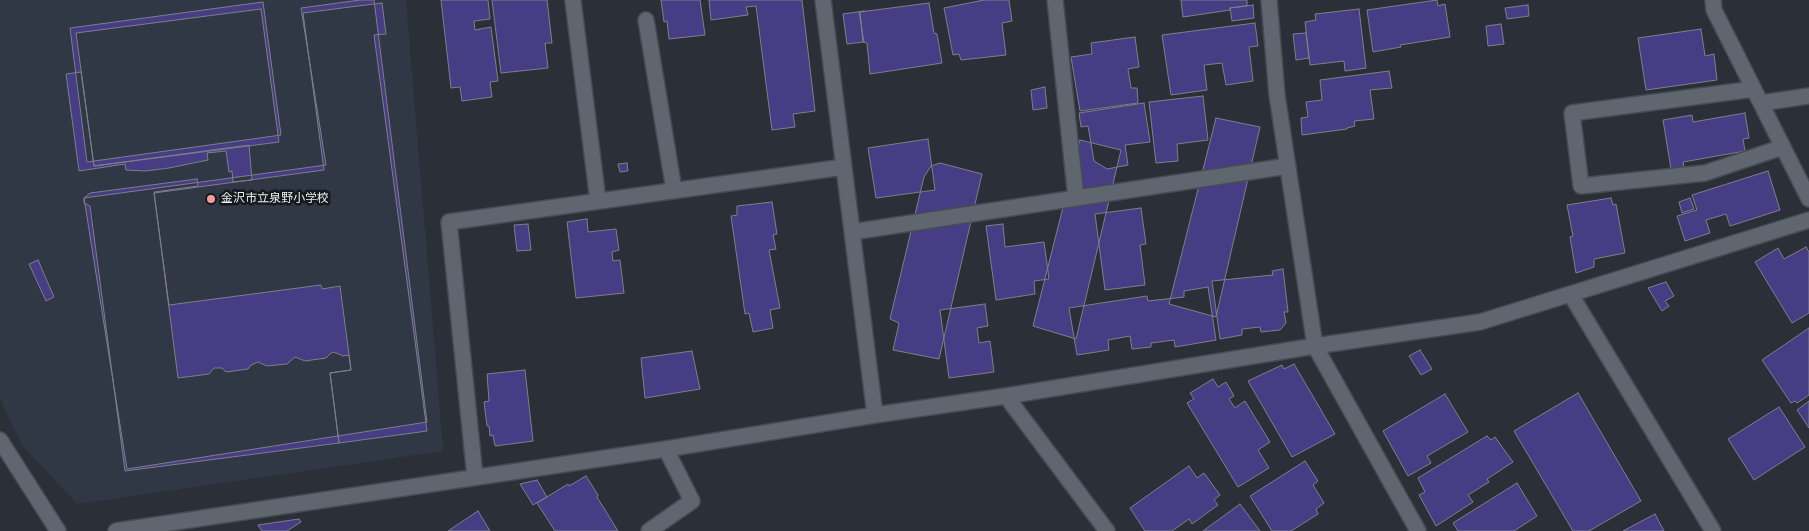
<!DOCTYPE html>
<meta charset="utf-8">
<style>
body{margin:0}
canvas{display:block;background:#2b3038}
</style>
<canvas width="1809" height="531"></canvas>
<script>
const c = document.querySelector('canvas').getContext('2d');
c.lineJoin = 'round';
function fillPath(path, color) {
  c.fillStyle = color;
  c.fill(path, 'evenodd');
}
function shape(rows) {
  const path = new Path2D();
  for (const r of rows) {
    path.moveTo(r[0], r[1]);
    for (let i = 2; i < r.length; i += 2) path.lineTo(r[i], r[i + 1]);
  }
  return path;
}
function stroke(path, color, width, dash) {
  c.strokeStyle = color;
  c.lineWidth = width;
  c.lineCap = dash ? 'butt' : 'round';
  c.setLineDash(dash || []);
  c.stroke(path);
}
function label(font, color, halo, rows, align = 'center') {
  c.font = font + ' "DM Sans","Noto Sans JP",sans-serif';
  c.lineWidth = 5;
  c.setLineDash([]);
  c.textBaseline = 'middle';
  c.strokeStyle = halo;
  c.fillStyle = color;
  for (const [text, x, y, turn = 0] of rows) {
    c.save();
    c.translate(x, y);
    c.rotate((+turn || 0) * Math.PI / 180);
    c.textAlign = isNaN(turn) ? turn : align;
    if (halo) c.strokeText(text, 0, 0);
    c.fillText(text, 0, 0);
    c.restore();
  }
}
const built = shape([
 [0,0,406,0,443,451,77,504,21,444,0,398]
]);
const building = shape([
 [360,0,374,0,427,422,127,469,84,198,326,165,301,8,360,0],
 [441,0,488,0,490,19,474,21,475,30,491,27,498,81,490,82,492,97,462,101,460,87,451,88,441,0],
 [492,0,547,0,552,43,545,43,548,68,501,73,492,0],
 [661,0,700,0,705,35,669,39,667,21,664,22,661,0],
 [709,0,802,0,815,111,793,114,795,127,772,130,756,6,746,7,748,15,711,20,709,0],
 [984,0,1009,0,1012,21,1002,23,1006,55,961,60,959,54,953,55,944,8,984,0],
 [1181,0,1247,0,1247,6,1230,8,1230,10,1183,17,1181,0],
 [1437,0,1438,6,1445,4,1450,37,1400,45,1401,47,1373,52,1367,10,1437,0],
 [263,2,281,135,87,162,70,28,263,2],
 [382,3,386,34,374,35,427,431,339,443,330,373,351,370,340,286,322,289,321,285,169,305,154,193,324,170,303,13,382,3],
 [929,3,934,33,937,34,942,63,870,74,867,43,863,42,860,12,929,3],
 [1253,5,1254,18,1232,21,1230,8,1253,5],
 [1528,5,1529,16,1507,19,1505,8,1528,5],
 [261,9,279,142,94,166,76,33,261,9],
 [1359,9,1366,68,1345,71,1344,61,1310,65,1305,22,1316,20,1315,14,1359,9],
 [864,11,859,12,864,42,847,44,843,14,864,11],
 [1255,23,1258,46,1249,47,1253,81,1226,85,1222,63,1204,65,1207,90,1171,95,1162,35,1255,23],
 [1501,24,1504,44,1488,46,1486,26,1501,24],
 [1701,29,1705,56,1714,54,1717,80,1646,90,1638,38,1701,29],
 [1306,33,1309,58,1296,60,1293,34,1306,33],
 [1135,37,1139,67,1128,69,1131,88,1137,88,1138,103,1080,111,1071,57,1092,54,1091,43,1135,37],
 [1389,71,1392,88,1370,90,1374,119,1354,121,1355,126,1347,128,1347,129,1302,135,1301,118,1308,117,1306,102,1322,100,1320,80,1389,71],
 [81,72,94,166,249,145,252,180,233,182,232,171,229,172,226,151,207,153,208,160,169,168,145,171,126,170,125,164,79,171,66,74,81,72],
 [1045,87,1047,108,1033,110,1031,90,1045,87],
 [1203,96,1208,140,1177,144,1178,161,1156,163,1149,102,1203,96],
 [1144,103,1150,142,1125,145,1128,165,1107,169,1094,161,1088,126,1081,127,1079,113,1144,103],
 [1745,113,1749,138,1743,139,1745,151,1683,162,1684,167,1671,169,1663,120,1692,115,1693,122,1745,113],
 [1216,118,1260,127,1216,317,1169,304,1216,118],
 [928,139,935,190,876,198,868,148,928,139],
 [1080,140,1121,150,1076,339,1033,326,1080,140],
 [627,163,628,171,620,172,618,164,627,163],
 [940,163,982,174,939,359,893,350,899,323,890,319,924,177,931,166,940,163],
 [1768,171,1780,210,1730,226,1726,214,1706,220,1710,233,1685,241,1677,216,1697,210,1692,195,1768,171],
 [197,179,198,186,154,192,178,378,209,374,214,368,222,368,226,372,248,369,251,365,258,362,267,366,287,364,295,357,305,361,326,358,331,353,334,352,343,356,349,355,351,370,330,373,339,443,125,471,90,206,84,203,84,198,90,193,197,179],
 [1611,198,1613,205,1616,204,1625,253,1594,259,1594,267,1576,273,1570,237,1573,236,1567,205,1611,198],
 [1690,198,1694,209,1682,213,1679,202,1690,198],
 [772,202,777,234,773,235,776,249,769,250,780,308,770,310,773,328,753,332,749,313,745,314,731,216,737,215,737,206,772,202],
 [1141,208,1146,244,1140,245,1145,285,1105,290,1095,214,1141,208],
 [587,219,588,232,616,229,619,250,612,252,613,261,620,260,624,293,576,298,567,222,587,219],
 [528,224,531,250,517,251,514,225,528,224],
 [1003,224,1005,247,1044,242,1049,279,1034,281,1035,294,996,300,986,226,1003,224],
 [1806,247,1809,252,1809,313,1792,323,1755,262,1778,248,1784,259,1806,247],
 [38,260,54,297,46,301,29,264,38,260],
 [1283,269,1288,312,1284,312,1286,323,1280,330,1261,332,1260,327,1242,329,1242,335,1220,339,1212,281,1273,275,1272,271,1283,269],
 [1666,282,1674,296,1665,301,1669,306,1662,311,1648,288,1666,282],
 [1208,287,1216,340,1175,347,1174,340,1151,343,1151,347,1132,349,1130,336,1108,340,1109,350,1077,355,1069,308,1147,296,1148,301,1184,297,1184,291,1208,287],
 [985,304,988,326,977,328,979,343,990,341,994,372,949,378,940,310,985,304],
 [1809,328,1809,395,1797,403,1795,401,1791,403,1762,360,1809,328],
 [1420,350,1432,369,1421,375,1409,356,1420,350],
 [692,351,700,389,645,398,641,358,692,351],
 [1294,364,1335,434,1292,457,1248,381,1282,365,1284,369,1294,364],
 [525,370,533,441,495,446,493,435,490,436,489,426,487,426,484,402,489,401,487,374,525,370],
 [1213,379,1218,387,1226,382,1234,396,1229,399,1235,408,1245,401,1270,442,1258,450,1269,468,1238,487,1187,403,1194,399,1190,393,1213,379],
 [1578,393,1641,501,1589,531,1573,531,1514,431,1578,393],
 [1445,394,1468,432,1427,456,1431,463,1408,476,1383,431,1445,394],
 [1809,401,1809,428,1797,410,1809,401],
 [1779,407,1805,447,1754,480,1728,439,1779,407],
 [1487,436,1491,440,1495,437,1513,462,1487,479,1489,482,1468,495,1473,502,1436,526,1419,495,1425,492,1418,478,1487,436],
 [1305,461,1318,481,1313,485,1324,503,1316,509,1318,514,1291,531,1272,531,1250,496,1305,461],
 [1189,466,1197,478,1204,473,1220,495,1214,500,1218,505,1192,524,1189,519,1172,531,1145,531,1130,508,1189,466],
 [586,476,598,495,597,497,618,531,555,531,537,503,568,484,569,486,586,476],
 [537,480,547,497,533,505,520,484,537,480],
 [1517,483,1537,516,1514,531,1458,531,1453,523,1517,483],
 [1240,504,1260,531,1203,531,1240,504],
 [478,511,490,531,448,531,478,511],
 [1655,514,1664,531,1623,531,1655,514],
 [299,519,301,522,287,531,262,531,258,525,299,519]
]);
const minor = shape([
 [1055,0,1076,198],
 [1269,0,1277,95,1315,346,1418,531],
 [1713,0,1714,10,1809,199],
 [573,1,598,201],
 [646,20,674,190],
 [1754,89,1572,113,1581,186,1705,173,1783,147],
 [1761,103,1809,96],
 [852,232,1288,166],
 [1571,295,1713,531],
 [1006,396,1107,531],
 [875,415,1006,396,1315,346,1480,322,1809,220],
 [0,440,58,531],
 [475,477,449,222,844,167],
 [116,531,666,449,875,415,823,0],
 [649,531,692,501,666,449]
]);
const markers = [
 [211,199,5,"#f59b9c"]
];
const poiNames = [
 ["金沢市立泉野小学校",221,199]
];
fillPath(built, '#303745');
fillPath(building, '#463d84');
stroke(building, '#7e7e89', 1);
stroke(minor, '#474b52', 18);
stroke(minor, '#60666f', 15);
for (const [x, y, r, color] of markers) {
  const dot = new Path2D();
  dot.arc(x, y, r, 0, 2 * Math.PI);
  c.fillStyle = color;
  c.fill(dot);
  stroke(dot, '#15181c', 2);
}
label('12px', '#eaeef3', '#15181c', poiNames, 'left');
</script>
